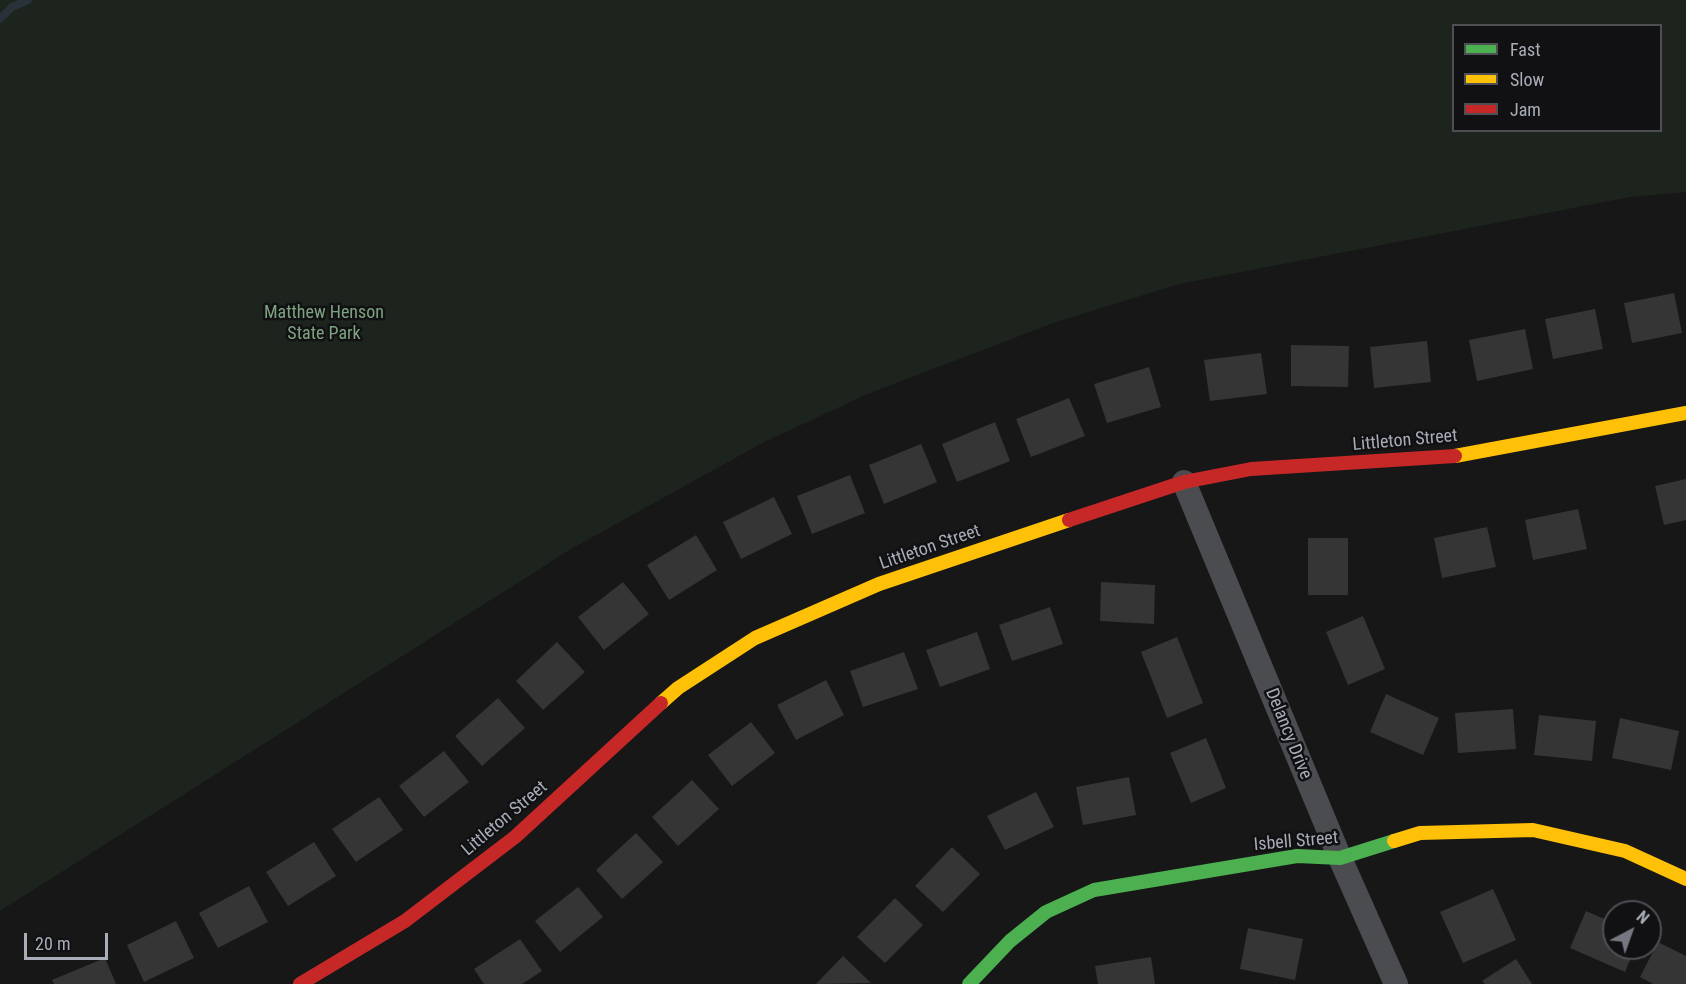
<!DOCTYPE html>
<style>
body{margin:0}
#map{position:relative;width:1686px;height:984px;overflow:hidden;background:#171717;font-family:"Roboto Condensed",sans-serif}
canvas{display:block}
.legend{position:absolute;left:1452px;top:24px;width:210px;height:108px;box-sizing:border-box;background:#111113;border:2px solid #4d4f55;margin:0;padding:8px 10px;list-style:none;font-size:18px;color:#a8adb8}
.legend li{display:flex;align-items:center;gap:12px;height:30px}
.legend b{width:30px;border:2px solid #4d4f55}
.north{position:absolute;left:1602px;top:900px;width:60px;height:60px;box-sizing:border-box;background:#111113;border:2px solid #4d4f55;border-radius:50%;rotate:41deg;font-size:16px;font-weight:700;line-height:24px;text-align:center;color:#a8adb8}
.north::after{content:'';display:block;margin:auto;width:21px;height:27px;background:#757880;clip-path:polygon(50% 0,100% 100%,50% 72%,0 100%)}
.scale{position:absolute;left:24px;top:933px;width:84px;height:27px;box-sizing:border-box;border:3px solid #a8adb8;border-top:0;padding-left:8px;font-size:18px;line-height:21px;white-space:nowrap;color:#a8adb8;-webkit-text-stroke:4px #111113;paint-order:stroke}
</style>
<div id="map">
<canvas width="1686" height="984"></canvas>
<ul class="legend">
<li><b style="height:8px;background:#4caf50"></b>Fast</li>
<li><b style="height:8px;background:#ffc107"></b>Slow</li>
<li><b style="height:8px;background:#c62828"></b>Jam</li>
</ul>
<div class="north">N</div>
<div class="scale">20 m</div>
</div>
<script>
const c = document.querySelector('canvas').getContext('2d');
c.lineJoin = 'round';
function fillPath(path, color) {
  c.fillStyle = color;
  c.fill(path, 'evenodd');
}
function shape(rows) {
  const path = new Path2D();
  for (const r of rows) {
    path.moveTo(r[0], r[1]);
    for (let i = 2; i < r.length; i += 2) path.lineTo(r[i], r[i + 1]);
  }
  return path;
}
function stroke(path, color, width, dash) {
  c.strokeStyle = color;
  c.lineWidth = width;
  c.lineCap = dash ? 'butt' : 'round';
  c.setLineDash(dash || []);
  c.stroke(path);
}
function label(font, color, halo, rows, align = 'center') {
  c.font = font + ' "Roboto Condensed",sans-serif';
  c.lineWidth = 5;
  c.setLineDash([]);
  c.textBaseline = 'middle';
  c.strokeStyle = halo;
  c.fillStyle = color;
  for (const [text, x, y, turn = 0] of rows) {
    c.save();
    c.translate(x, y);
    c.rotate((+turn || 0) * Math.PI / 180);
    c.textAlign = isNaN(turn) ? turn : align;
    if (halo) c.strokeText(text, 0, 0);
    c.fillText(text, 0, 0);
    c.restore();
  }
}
const green = shape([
 [0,0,1686,0,1686,192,1630,197,1179,284,1056,322,870,393,764,442,571,549,0,911],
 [1454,26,1660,26,1660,130,1454,130]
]);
const stream = shape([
 [0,19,12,7,28,0]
]);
const building = shape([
 [1674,293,1682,333,1632,343,1624,303],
 [1595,309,1603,349,1553,359,1545,319],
 [1525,329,1533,369,1477,381,1469,340],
 [1427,341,1431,382,1374,388,1370,347],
 [1291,345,1349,346,1348,387,1291,386],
 [1261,353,1267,394,1210,401,1204,360],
 [1149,367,1161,407,1107,423,1094,384],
 [1069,398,1085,436,1031,457,1016,419],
 [995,422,1010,461,957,482,942,444],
 [921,444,937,482,884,504,869,465],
 [850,475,865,513,812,534,797,496],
 [1686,479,1686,520,1664,525,1655,486],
 [774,497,792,534,741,559,723,522],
 [1578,509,1587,549,1533,560,1525,520],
 [1487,527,1496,567,1442,578,1434,538],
 [696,535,717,570,669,600,647,565],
 [1308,538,1348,538,1348,595,1308,595],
 [623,582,649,614,604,650,578,617],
 [1101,582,1155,585,1154,624,1100,621],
 [1050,607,1063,644,1012,661,999,625],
 [1363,616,1385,669,1348,685,1326,632],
 [977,632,990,669,940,687,926,650],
 [1177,637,1203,703,1167,718,1141,652],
 [557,642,585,672,543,710,516,681],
 [904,652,918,689,863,707,850,671],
 [826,680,844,715,796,740,777,705],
 [1386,694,1439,718,1423,755,1370,732],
 [498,698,525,728,482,766,455,736],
 [1513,709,1516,749,1458,753,1455,713],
 [1539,715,1596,721,1592,761,1534,755],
 [1620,718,1679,731,1671,770,1612,758],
 [751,722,775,753,732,786,708,755],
 [1206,738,1226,788,1191,803,1170,753],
 [444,751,469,782,424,817,399,786],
 [1129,777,1136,815,1083,825,1076,787],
 [692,780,719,809,678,846,652,817],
 [1036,792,1054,827,1005,850,987,816],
 [379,797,403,830,356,862,332,829],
 [636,833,663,862,622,899,596,870],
 [314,842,336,876,288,906,266,872],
 [952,847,980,874,943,912,915,886],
 [249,886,268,922,218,948,199,913],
 [578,887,603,917,560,952,535,921],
 [1493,889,1516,940,1463,963,1440,912],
 [895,898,923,925,885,963,857,937],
 [1586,911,1614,923,1614,948,1635,948,1625,972,1570,948],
 [176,921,194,958,144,982,127,945],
 [1248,928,1303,939,1295,980,1240,969],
 [520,939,542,971,522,984,484,984,474,969],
 [1658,942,1686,956,1686,984,1653,984,1640,977],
 [843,956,871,983,816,984],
 [1151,957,1155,984,1098,984,1095,966],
 [105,958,116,984,54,984,52,980],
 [1516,959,1532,984,1485,984,1482,981]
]);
const street = shape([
 [1184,482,1340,858,1396,984]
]);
const fast = shape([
 [969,984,1010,941,1046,912,1094,890,1297,856,1340,858,1394,841]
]);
const slow = shape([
 [1455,456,1686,413],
 [661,703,678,688,755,638,879,584,1069,520],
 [1394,841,1420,833,1533,830,1625,851,1686,879]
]);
const jam = shape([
 [1069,520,1184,482,1251,469,1455,456],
 [300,984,405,921,515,837,661,703]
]);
const parkNames = [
 ["Matthew Henson",324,313],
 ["State Park",324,334]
];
const streetNames = [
 ["Littleton Street",1405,441,-5],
 ["Littleton Street",930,548,-19],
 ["Delancy Drive",1288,734,68],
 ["Littleton Street",505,819,-40],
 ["Isbell Street",1296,842,-5]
];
fillPath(green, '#1d241e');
stroke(stream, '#2a3239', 8);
fillPath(building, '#353536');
stroke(street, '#4b4c50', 24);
stroke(fast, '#4caf50', 14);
stroke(slow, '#ffc107', 14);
stroke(jam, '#c62828', 14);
label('18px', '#7fa381', '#111113', parkNames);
label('18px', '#a8adb8', '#111113', streetNames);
</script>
